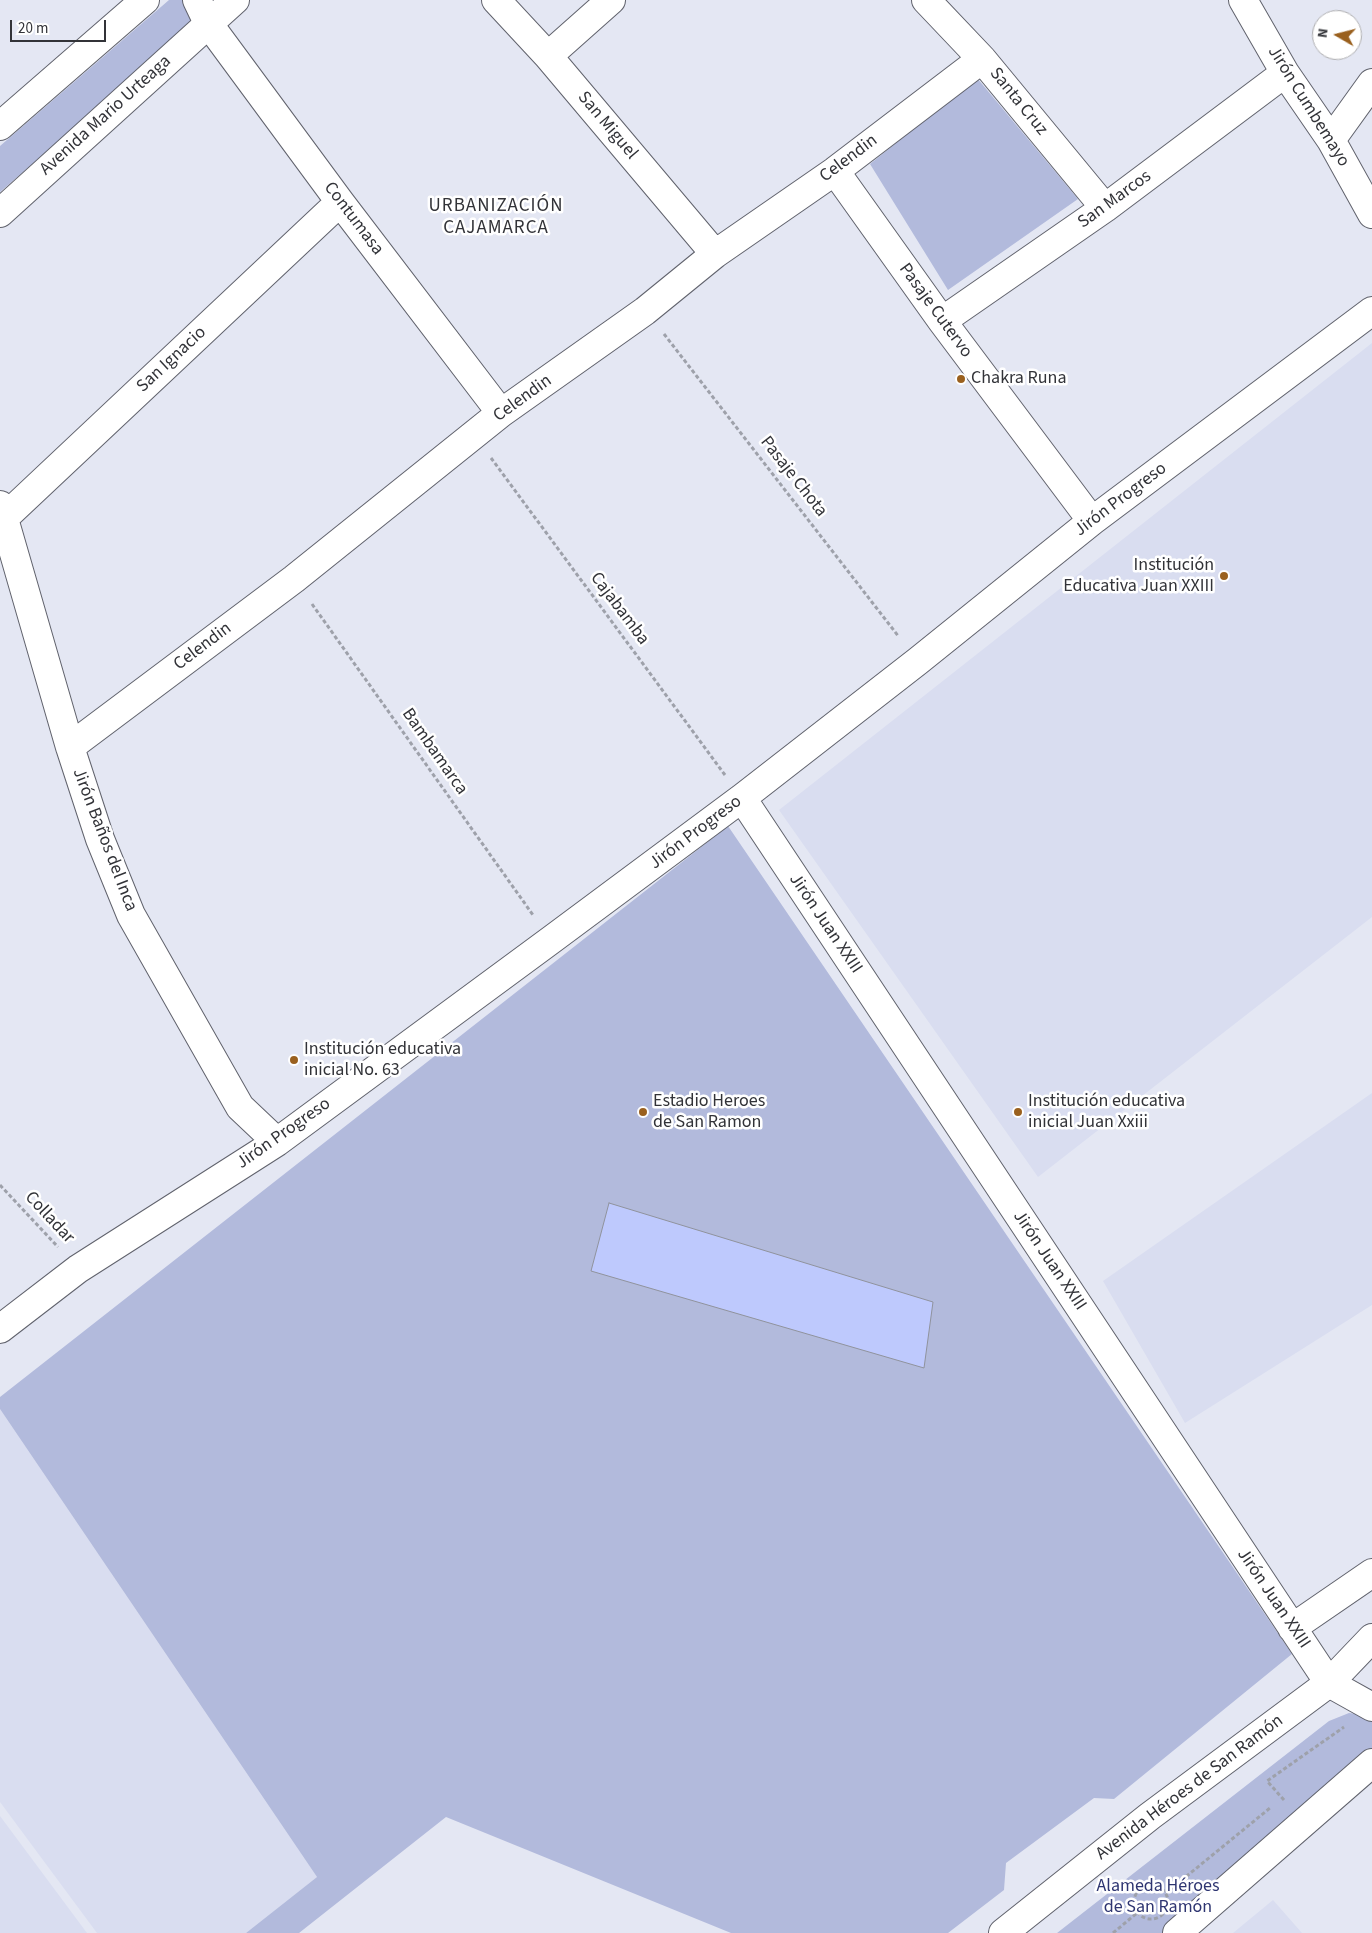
<!DOCTYPE html>
<meta charset="utf-8">
<style>
body{margin:0}
#map{position:relative;width:1372px;height:1933px;overflow:hidden;background:#e4e7f3;font-family:"Source Sans 3",sans-serif}
canvas{display:block}
.north{position:absolute;left:1312px;top:10px;width:50px;height:50px;box-sizing:border-box;background:#fff;border:1px solid #adadaf;border-radius:50%;rotate:278deg;font-size:14px;font-weight:700;line-height:20px;text-align:center;color:#323338}
.north::after{content:'';display:block;margin:auto;width:18px;height:22px;background:#9a601e;clip-path:polygon(50% 0,100% 100%,50% 72%,0 100%)}
.scale{position:absolute;left:10px;top:20px;width:96px;height:22px;box-sizing:border-box;border:2px solid #323338;border-top:0;padding-left:6px;font-size:15px;line-height:18px;white-space:nowrap;color:#323338;-webkit-text-stroke:4px #fff;paint-order:stroke}
</style>
<div id="map">
<canvas width="1372" height="1933"></canvas>
<div class="north">N</div>
<div class="scale">20 m</div>
</div>
<script>
const c = document.querySelector('canvas').getContext('2d');
c.lineJoin = 'round';
function fillPath(path, color) {
  c.fillStyle = color;
  c.fill(path, 'evenodd');
}
function shape(rows) {
  const path = new Path2D();
  for (const r of rows) {
    if (r.length === 3) {
      path.moveTo(r[0] + r[2], r[1]);
      path.arc(r[0], r[1], r[2], 0, 2 * Math.PI);
      continue;
    }
    path.moveTo(r[0], r[1]);
    for (let i = 2; i < r.length; i += 2) path.lineTo(r[i], r[i + 1]);
  }
  return path;
}
function stroke(path, color, width, dash) {
  c.strokeStyle = color;
  c.lineWidth = width;
  c.lineCap = dash ? 'butt' : 'round';
  c.setLineDash(dash || []);
  c.stroke(path);
}
function label(font, color, halo, rows, align = 'center') {
  c.font = font + ' "Source Sans 3",sans-serif';
  c.lineWidth = 5;
  c.setLineDash([]);
  c.textBaseline = 'middle';
  c.strokeStyle = halo;
  c.fillStyle = color;
  for (const [text, x, y, turn = 0] of rows) {
    c.save();
    c.translate(x, y);
    c.rotate((+turn || 0) * Math.PI / 180);
    c.textAlign = isNaN(turn) ? turn : align;
    if (halo) c.strokeText(text, 0, 0);
    c.fillText(text, 0, 0);
    c.restore();
  }
}
const built = shape([
 [1372,343,1372,917,1038,1177,779,810],
 [1372,1093,1372,1305,1185,1423,1103,1281],
 [0,1409,317,1877,246,1933,97,1933,0,1802],
 [0,1816,87,1933,0,1933],
 [1273,1900,1302,1933,1233,1933]
]);
const green = shape([
 [169,0,197,0,205,14,0,192,0,146],
 [977,78,1078,199,948,290,870,164],
 [728,826,1292,1654,1114,1799,1094,1798,1006,1863,1004,1890,948,1933,731,1933,446,1817,299,1933,246,1933,317,1877,0,1409,0,1397],
 [1349,1713,1364,1715,1372,1720,1372,1760,1167,1933,1057,1933,1329,1721]
]);
const building = shape([
 [609,1203,933,1302,924,1368,591,1271,609,1203]
]);
const path = shape([
 [664,334,899,637],
 [491,458,725,775],
 [312,604,533,915],
 [0,1185,58,1247],
 [1284,1800,1267,1781,1344,1727],
 [1151,1902,17],
 [1166,1893,1270,1808],
 [1113,1933,1137,1913]
]);
const street = shape([
 [197,0,208,23,340,202,501,413],
 [496,0,548,56,715,254],
 [926,0,982,59,1105,208],
 [1243,0,1285,73,1331,140,1372,214],
 [548,56,611,0],
 [1331,140,1372,83],
 [835,171,942,321,1092,521],
 [942,321,1105,208,1285,73],
 [0,505,70,747,100,839,131,915,240,1107,277,1142],
 [4,518,340,202],
 [70,747,294,579,501,413,645,311,715,254,835,171,982,59],
 [742,798,1329,1683,1372,1707],
 [0,1329,78,1269,277,1142,551,940,742,798,918,661,1092,521,1372,311],
 [1292,1628,1372,1573]
]);
const secondary = shape([
 [0,126,145,0],
 [0,213,235,0],
 [1003,1933,1150,1816,1329,1683,1372,1638],
 [1177,1933,1372,1763]
]);
const markers = [
 [961,379,5,"#9a601e"],
 [1224,576,5,"#9a601e"],
 [294,1060,5,"#9a601e"],
 [643,1112,5,"#9a601e"],
 [1018,1112,5,"#9a601e"]
];
const streetNames = [
 ["Santa Cruz",1018,102,51],
 ["Jirón Cumbemayo",1308,107,58],
 ["Avenida Mario Urteaga",106,116,-42],
 ["San Miguel",607,126,50],
 ["Celendin",849,159,-37],
 ["San Marcos",1115,200,-36],
 ["Contumasa",353,219,53],
 ["Pasaje Cutervo",935,311,54],
 ["San Ignacio",172,360,-43],
 ["Celendin",523,399,-36],
 ["Pasaje Chota",793,477,52],
 ["Jirón Progreso",1121,500,-37],
 ["Cajabamba",619,609,53],
 ["Celendin",203,647,-37],
 ["Bambamarca",434,752,55],
 ["Jirón Progreso",696,833,-37],
 ["Jirón Baños del Inca",104,840,69],
 ["Jirón Juan XXIII",825,924,56],
 ["Jirón Progreso",284,1134,-35],
 ["Colladar",49,1218,47],
 ["Jirón Juan XXIII",1049,1261,56],
 ["Jirón Juan XXIII",1273,1599,56],
 ["Avenida Héroes de San Ramón",1190,1788,-37]
];
const poiNames = [
 ["Chakra Runa",971,379],
 ["Institución",1214,566,"right"],
 ["Educativa Juan XXIII",1214,587,"right"],
 ["Institución educativa",304,1050],
 ["inicial No. 63",304,1071],
 ["Estadio Heroes",653,1102],
 ["de San Ramon",653,1123],
 ["Institución educativa",1028,1102],
 ["inicial Juan Xxiii",1028,1123]
];
const parkNames = [
 ["Alameda Héroes",1158,1887],
 ["de San Ramón",1158,1908]
];
const neighbourhoodNames = [
 ["URBANIZACIÓN",496,207],
 ["CAJAMARCA",496,229]
];
fillPath(built, '#d9ddf0');
fillPath(green, '#b2badc');
fillPath(building, '#bec9fd');
stroke(building, '#90939d', 1);
stroke(street, '#60626c', 30);
stroke(secondary, '#60626c', 30);
stroke(path, '#9ea1aa', 3, [4, 2.5]);
stroke(street, '#fff', 28);
stroke(secondary, '#fff', 28);
for (const [x, y, r, color] of markers) {
  const dot = new Path2D();
  dot.arc(x, y, r, 0, 2 * Math.PI);
  c.fillStyle = color;
  c.fill(dot);
  stroke(dot, '#fff', 2);
}
label('18px', '#323338', '#fff', streetNames);
label('18px', '#323338', '#fff', poiNames, 'left');
label('18px', '#2e3571', '#fff', parkNames);
c.letterSpacing = '1px';
label('19px', '#323338', '#fff', neighbourhoodNames);
c.letterSpacing = '0px';
</script>
